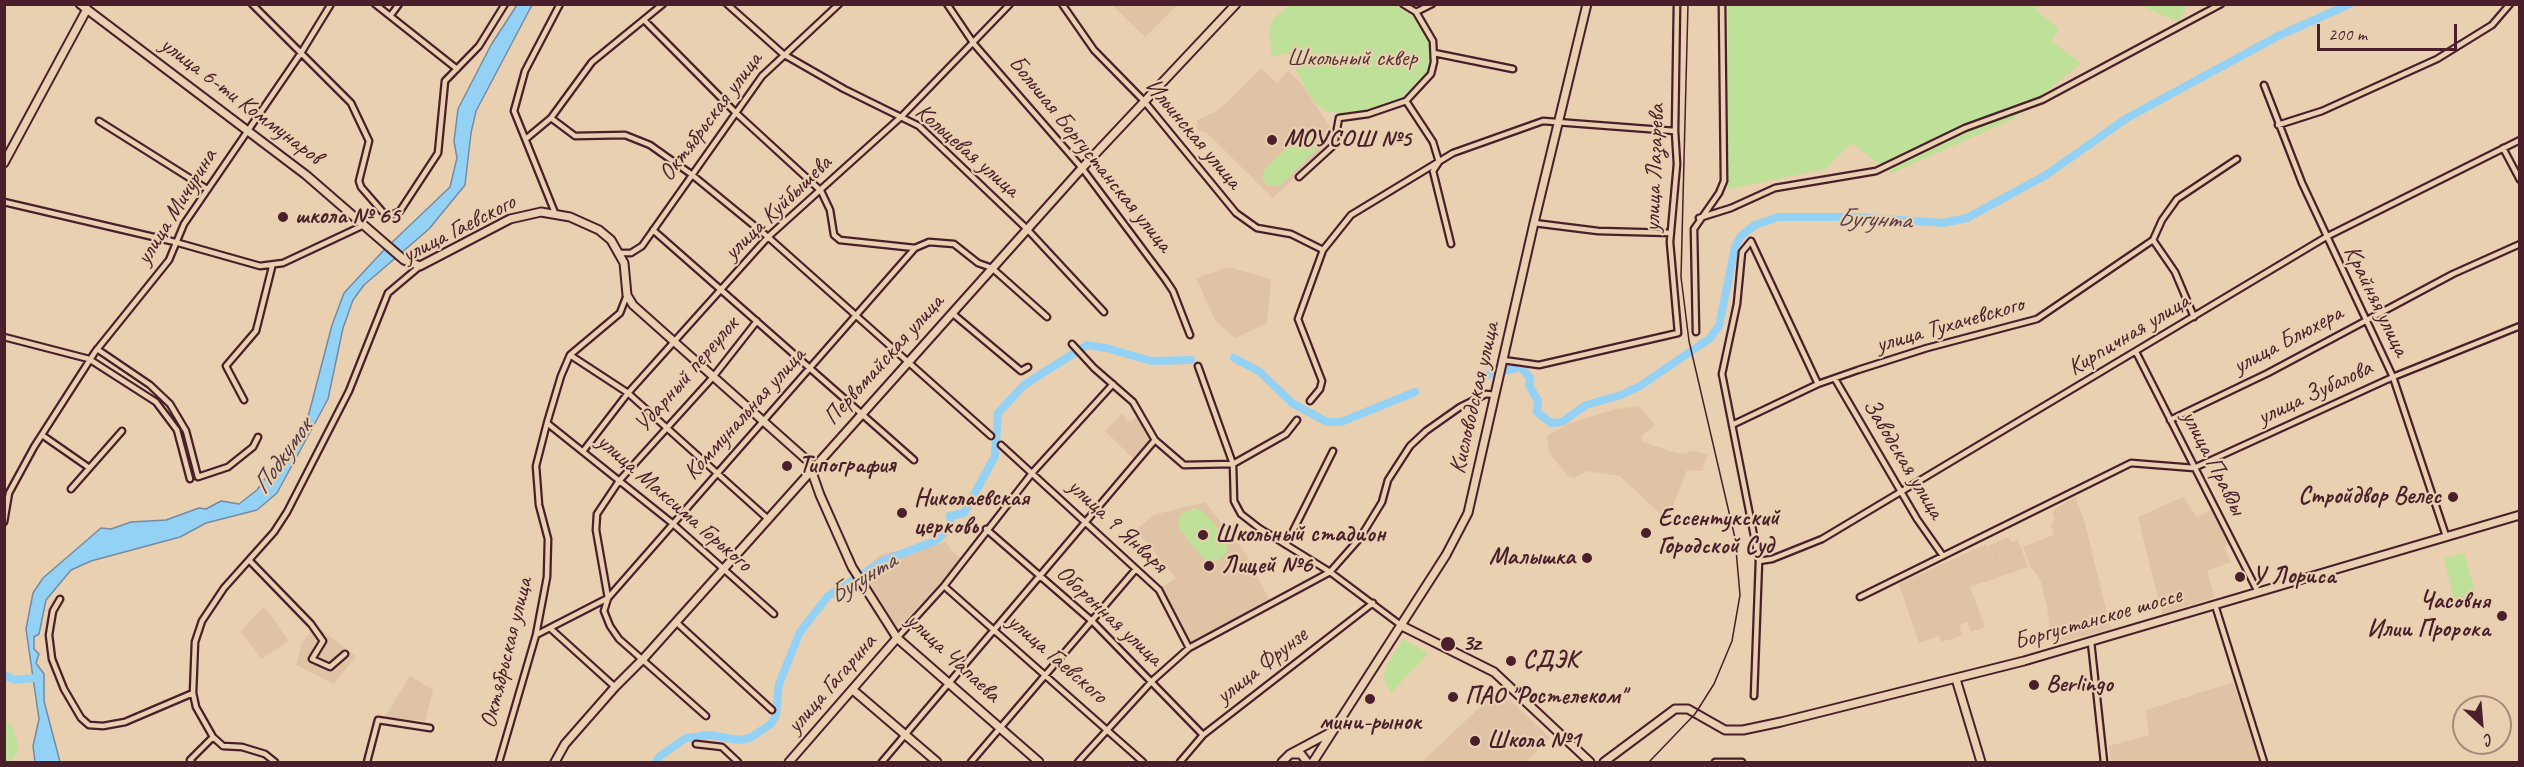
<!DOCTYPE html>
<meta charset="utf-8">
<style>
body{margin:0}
#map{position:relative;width:2524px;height:767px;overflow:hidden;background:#e8d0b0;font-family:Caveat,sans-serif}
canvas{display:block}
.frame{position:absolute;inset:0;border:6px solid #4a1f2b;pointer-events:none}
.north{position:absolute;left:2452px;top:695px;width:60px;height:60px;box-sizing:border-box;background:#e8d0b0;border:2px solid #a9897b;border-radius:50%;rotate:154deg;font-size:16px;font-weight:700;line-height:24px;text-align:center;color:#4a1f2b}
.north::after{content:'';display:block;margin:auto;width:21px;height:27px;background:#4a1f2b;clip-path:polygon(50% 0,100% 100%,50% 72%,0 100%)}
.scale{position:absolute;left:2317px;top:24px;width:140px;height:27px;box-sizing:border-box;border:3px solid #4a1f2b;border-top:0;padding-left:8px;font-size:18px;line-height:21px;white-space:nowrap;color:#4a1f2b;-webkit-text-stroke:4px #e8d0b0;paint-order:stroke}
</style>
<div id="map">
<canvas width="2524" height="767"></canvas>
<div class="frame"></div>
<div class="north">С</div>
<div class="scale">200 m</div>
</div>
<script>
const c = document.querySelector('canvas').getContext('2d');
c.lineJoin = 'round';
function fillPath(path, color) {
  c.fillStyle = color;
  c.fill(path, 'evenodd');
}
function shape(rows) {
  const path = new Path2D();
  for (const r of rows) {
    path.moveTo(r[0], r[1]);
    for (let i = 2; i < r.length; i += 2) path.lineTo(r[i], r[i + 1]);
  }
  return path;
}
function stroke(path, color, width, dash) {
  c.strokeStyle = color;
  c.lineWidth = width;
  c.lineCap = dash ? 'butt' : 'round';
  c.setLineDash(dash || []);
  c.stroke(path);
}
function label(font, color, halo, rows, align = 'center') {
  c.font = font + ' Caveat,sans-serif';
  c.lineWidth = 4.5;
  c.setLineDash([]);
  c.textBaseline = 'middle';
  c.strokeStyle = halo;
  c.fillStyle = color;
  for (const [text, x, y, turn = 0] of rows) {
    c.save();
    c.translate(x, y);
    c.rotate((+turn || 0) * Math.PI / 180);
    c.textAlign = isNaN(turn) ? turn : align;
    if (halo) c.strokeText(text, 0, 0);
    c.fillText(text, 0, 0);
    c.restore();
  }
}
const built = shape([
 [1112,5,1177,5,1145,37],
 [1261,68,1277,83,1288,71,1301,83,1330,127,1328,146,1273,198,1207,133,1198,131,1197,120,1219,110],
 [1229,267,1271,279,1267,323,1235,338,1215,320,1196,278],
 [1639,406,1655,425,1641,436,1642,442,1680,454,1693,451,1708,454,1702,471,1687,470,1667,520,1620,476,1586,471,1574,478,1568,476,1549,453,1547,436,1570,423,1616,409],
 [1122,414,1130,423,1139,415,1153,439,1135,460,1105,431],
 [2075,497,2084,520,2111,629,2052,644,2047,607,2040,579,2030,566,2023,547,2054,535,2051,525,2055,519,2052,511],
 [2183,497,2197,517,2212,510,2230,544,2224,547,2231,562,2207,571,2215,597,2162,614,2138,517],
 [1205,502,1246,554,1271,603,1191,644,1161,588,1176,578,1136,530,1153,515],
 [2009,537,2011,542,2018,540,2028,567,1970,587,1985,627,1971,632,1967,622,1959,625,1962,636,1941,642,1939,636,1919,643,1899,584,1986,544,1995,564,1988,546],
 [946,542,951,550,962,559,898,628,858,575,880,555,896,551,915,552],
 [264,606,289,641,261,659,241,631],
 [315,625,356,656,334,684,296,665,302,643],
 [410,676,433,690,425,721,385,717],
 [2233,682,2260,762,2111,762,2109,746,2149,735,2146,710],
 [1499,689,1550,738,1526,762,1422,762]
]);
const green = shape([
 [1290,5,1395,5,1422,23,1426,30,1432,53,1429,75,1403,97,1379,109,1349,114,1326,111,1316,104,1305,88,1288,53,1272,57,1269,29,1274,18],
 [1728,5,2040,5,2036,10,2059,29,2051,41,2081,63,2013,119,1892,173,1851,143,1826,169,1728,189],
 [2140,5,2187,4,2187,5,2179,22],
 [1312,129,1320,136,1320,146,1280,186,1267,186,1262,178,1264,170,1302,131],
 [1195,508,1204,512,1227,539,1227,552,1220,560,1212,561,1203,558,1180,530,1178,523,1181,514],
 [2464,553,2478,601,2456,607,2444,558],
 [1403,639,1428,653,1391,693,1383,677,1386,667],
 [4,718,12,726,17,741,18,751,10,762,5,762]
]);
const water = shape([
 [517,5,532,5,476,111,471,133,465,185,429,229,364,285,353,300,343,328,328,399,277,493,257,510,206,523,180,537,91,561,71,570,46,600,39,634,34,637,34,649,39,654,36,663,44,674,44,701,60,762,35,762,33,746,39,719,26,629,33,593,43,578,101,528,111,529,131,522,166,520,199,508,206,509,221,501,239,504,257,490,308,417,332,325,344,293,383,251,450,187,457,158,454,141,458,109,491,45,517,5]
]);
const river = shape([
 [1234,358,1260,372,1292,403,1327,422,1341,422,1415,392],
 [1486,375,1521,367,1530,378,1529,385,1538,401,1537,412,1551,423,1562,422,1586,405,1621,395,1640,386,1709,339,1719,326,1735,247,1741,236,1755,225,1778,217,1855,217,1943,223,1967,218,2046,175,2127,118,2278,36,2350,4],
 [4,675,15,680,35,678],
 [656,762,660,756,686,738,709,735,739,740,750,738,771,724,776,715,779,684,800,632,828,596,883,561,935,541,951,527,950,516,964,513,995,456,998,413,1024,385,1087,345,1106,348,1151,361,1191,360]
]);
const street = shape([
 [252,4,351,103,369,141,359,181,361,187,387,217,400,211,438,153,445,81,479,46,505,4],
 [375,4,457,69],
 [727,4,783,54,844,89,919,126,1027,229,1104,312],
 [947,4,974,44,1082,168,1165,279,1173,291,1190,335],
 [1062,4,1094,50,1144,101,1236,213,1257,228,1291,234,1323,250],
 [1403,4,1416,12,1432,4],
 [391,15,399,4],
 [645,21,735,112,821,191,830,210,834,235,840,240,915,248,929,242,954,244,978,263,992,268,1047,317],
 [1434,53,1513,69],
 [2264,85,2302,183,2393,377,2446,536],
 [1406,101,1431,74,1434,62,1433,41,1416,12],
 [551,118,592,62,663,4],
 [99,121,207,189],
 [2278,125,2322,111,2437,59,2492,25,2510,4],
 [527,138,551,118,575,136,625,135,650,145,691,174,768,237,991,436],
 [2503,148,2520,180],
 [1299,177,1334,145,1339,118,1368,114,1406,101,1433,142,1439,162,1433,171,1451,244],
 [4,202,175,242,260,266,283,263,364,225],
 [555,213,514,111,525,71,560,4],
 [1699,218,1731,208,1775,188,1876,171,1965,128,2042,100,2221,4],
 [1534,223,1598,231,1671,233],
 [653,230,914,460],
 [2153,240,2175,272,2194,317],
 [620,253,631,253,642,246,762,76,839,4],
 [952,313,1021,371,1028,367],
 [1696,332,1694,229,1719,193,1724,181,1722,4],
 [4,337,89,359,156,402,177,430,190,479],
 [1072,344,1094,368,1133,402,1155,440,1184,465,1233,464,1286,434,1297,420],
 [97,349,150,385,170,404,186,431,198,477,228,467,253,447,258,437],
 [2136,352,2258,592],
 [570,355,628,393,768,519],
 [1503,360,1539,365,1678,333,1670,242,1677,164,1675,131,1677,4],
 [1198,366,1233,464,1234,501,1241,514,1259,528,1330,572,1402,626],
 [1835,379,1917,519,1943,556],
 [244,400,226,366,256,331,272,267],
 [1310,401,1320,389,1322,381,1298,319,1323,250,1351,215,1453,153,1543,121,1675,131],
 [2170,420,2268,373,2453,274,2520,244],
 [547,423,672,523,774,614],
 [1732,425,1818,384,1858,370,1927,348,2037,319,2153,240,2162,220,2177,199,2237,159],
 [42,435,88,467],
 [1001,445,1159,590,1189,648],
 [584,450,628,393,768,237,902,116,1010,4],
 [71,489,122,431],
 [4,522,9,493,34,447,95,352,169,260,184,224,301,53,331,4],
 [986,529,1093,622,1203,735],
 [1286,545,1333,451],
 [249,560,311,624,323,641,312,659,330,667,345,654],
 [1759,561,1772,559,1822,539,2326,237,2520,140],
 [944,586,1143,762],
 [1860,597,2131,463,2194,468,2393,377,2520,326],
 [60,599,53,611,49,635,52,659,64,689,81,718,89,725,103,726,125,722,193,693],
 [2215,605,2264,762],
 [676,622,772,710],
 [551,629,615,687],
 [536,635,608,598,915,248],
 [897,638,944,586,1033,472,1113,384],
 [2091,642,2104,762],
 [1754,696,1759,561,1722,374,1737,304,1742,252,1751,241,1818,384],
 [706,716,619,639,610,626,604,611,608,598,596,530,597,514,619,481,713,377,757,321],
 [696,744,722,747,738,762],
 [192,762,190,760,213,737],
 [275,762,265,754,242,747,223,746,213,737,196,707,193,693,195,642,202,621,224,588,274,532,287,512,349,391,388,293,420,266],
 [367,762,378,720,430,728],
 [499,762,536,635,547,577,548,539,539,505,536,466,547,423,561,376,570,355,620,313,627,295],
 [882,762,1155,440],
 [971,762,1136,569],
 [1078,762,1152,681,1189,648,1330,572,1360,538,1382,502,1388,480,1410,446,1426,431,1460,407,1486,394,1495,395],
 [1180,762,1203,735,1373,603],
 [1715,762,1742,762]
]);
const secondary = shape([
 [80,4,306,175,404,260,420,266,510,219,541,212,570,217,599,230,611,240,624,263,627,295,633,305,808,461,820,495,852,567,897,638,1039,762],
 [4,163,87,9],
 [1402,626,1494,672,1590,762],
 [1956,679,1981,762],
 [853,690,937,762],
 [1293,754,1301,754,1307,762],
 [555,762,565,744,615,687,644,658,1082,168,1236,4],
 [789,762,897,638],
 [1282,762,1290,754,1333,731],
 [1313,762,1446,555,1468,513,1534,223,1587,4],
 [1604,762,1675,709,1688,709,1725,730,1743,730,1781,722,2024,661,2520,515]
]);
const rail = shape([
 [1649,762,1695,714,1714,684,1732,641,1740,595,1735,538,1689,341,1681,277,1688,4]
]);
const markers = [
 [1272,140,6,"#4a1f2b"],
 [283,217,6,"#4a1f2b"],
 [787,466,6,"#4a1f2b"],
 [2453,497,6,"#4a1f2b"],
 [902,513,6,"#4a1f2b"],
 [1646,533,6,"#4a1f2b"],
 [1203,535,6,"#4a1f2b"],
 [1587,558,6,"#4a1f2b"],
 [1209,566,6,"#4a1f2b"],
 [2240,577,6,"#4a1f2b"],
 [2502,616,6,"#4a1f2b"],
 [1448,644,8,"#4a1f2b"],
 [1511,661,6,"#4a1f2b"],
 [2034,685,6,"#4a1f2b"],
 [1453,697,6,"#4a1f2b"],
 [1370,699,6,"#4a1f2b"],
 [1475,741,6,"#4a1f2b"]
];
const parkNames = [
 ["Школьный сквер",1352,59]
];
const streetNames = [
 ["улица 6-ти Коммунаров",241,101,37],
 ["Октябрьская улица",711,117,-53],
 ["Ильинская улица",1193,134,50],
 ["Кольцевая улица",967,151,41],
 ["Большая Боргустанская улица",1090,154,51],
 ["улица Лазарева",1655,168,-88],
 ["улица Мичурина",177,207,-58],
 ["улица Куйбышева",778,208,-44],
 ["улица Гаевского",459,229,-27],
 ["Крайняя улица",2376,301,64],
 ["улица Тухачевского",1950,325,-16],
 ["Кирпичная улица",2129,335,-31],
 ["улица Блюхера",2288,340,-28],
 ["Первомайская улица",884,360,-48],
 ["Ударный переулок",687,375,-49],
 ["улица Зубалова",2315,393,-25],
 ["Кисловодская улица",1475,398,-77],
 ["Коммунальная улица",745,414,-48],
 ["Заводская улица",1903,459,59],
 ["улица Правды",2213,463,63],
 ["улица Максима Горького",674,503,41],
 ["улица 9 Января",1117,526,43],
 ["Оборонная улица",1109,616,43],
 ["Боргустанское шоссе",2098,619,-16],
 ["Октябрьская улица",507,653,-76],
 ["улица Чапаева",953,658,43],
 ["улица Гаевского",1057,659,41],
 ["улица Фрунзе",1262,666,-38],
 ["улица Гагарина",832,684,-49]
];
const poiNames = [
 ["МОУСОШ №5",1284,140],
 ["школа № 65",295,217],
 ["Типография",799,466],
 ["Стройдвор Велес",2441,497,"right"],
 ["Николаевская",914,499],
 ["церковь",914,527],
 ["Ессентукский",1658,519],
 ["Городской Суд",1658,547],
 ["Школьный стадион",1215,535],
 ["Малышка",1575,558,"right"],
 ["Лицей №6",1221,566],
 ["У Лориса",2252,577],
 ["Часовня",2490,602,"right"],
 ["Илии Пророка",2490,630,"right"],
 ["3z",1462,644],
 ["СДЭК",1523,661],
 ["Berlingo",2046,685],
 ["ПАО \"Ростелеком\"",1465,697],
 ["мини-рынок",1370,723,"center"],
 ["Школа №1",1487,741]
];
const waterNames = [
 ["Бугунта",1874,220,2],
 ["Подкумок",283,457,-55],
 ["Бугунта",863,579,-32]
];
fillPath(built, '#e0c2a4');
fillPath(green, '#bfe099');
fillPath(water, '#94d2f5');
stroke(water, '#768aa4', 1.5);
stroke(river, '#94d2f5', 8);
stroke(street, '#4a1f2b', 9);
stroke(secondary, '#4a1f2b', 11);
stroke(street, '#e8d0b0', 4.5);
stroke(secondary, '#e8d0b0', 7);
stroke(rail, '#4a1f2b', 1.5);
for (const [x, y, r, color] of markers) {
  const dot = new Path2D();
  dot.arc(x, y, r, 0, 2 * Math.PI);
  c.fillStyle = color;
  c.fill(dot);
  stroke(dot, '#e8d0b0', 2);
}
label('24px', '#563236', '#e8d0b0', parkNames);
label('24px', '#4a1f2b', '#e8d0b0', streetNames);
label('bold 24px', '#4a1f2b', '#e8d0b0', poiNames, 'left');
label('italic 26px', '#553a49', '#e8d0b0', waterNames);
</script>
